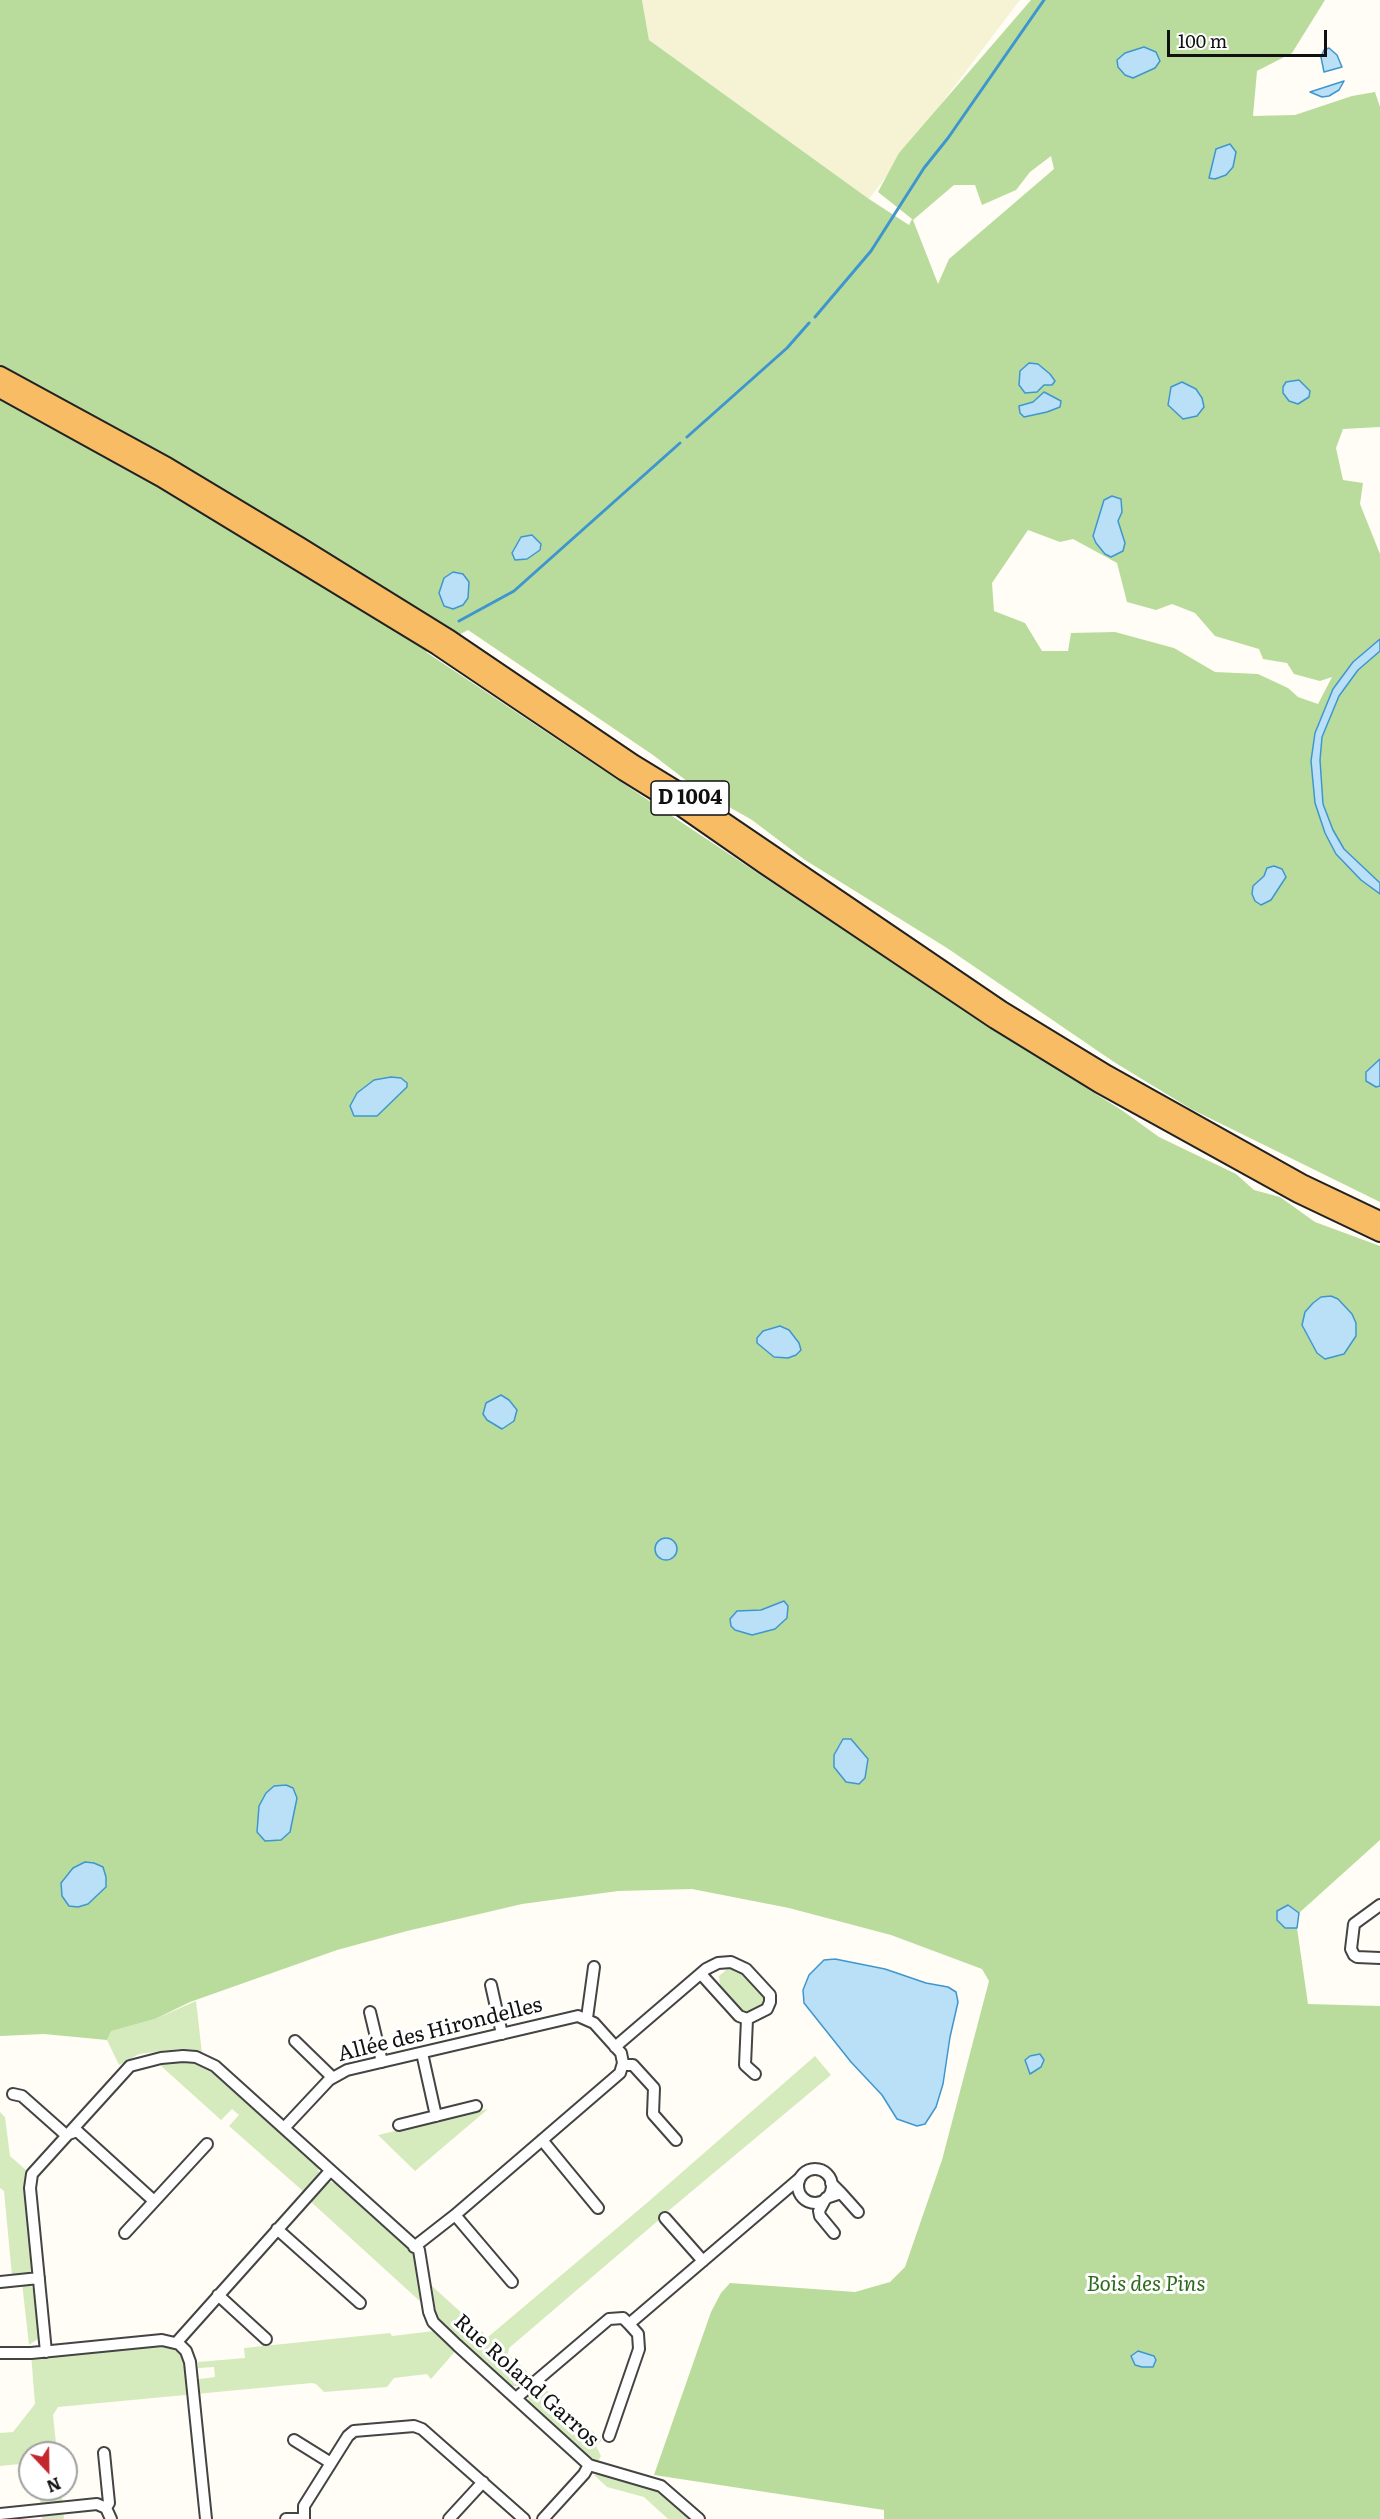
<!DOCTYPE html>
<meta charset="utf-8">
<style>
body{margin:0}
#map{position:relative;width:1380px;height:2519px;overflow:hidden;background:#fffdf5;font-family:Literata,serif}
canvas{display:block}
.north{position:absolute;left:18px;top:2441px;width:60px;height:60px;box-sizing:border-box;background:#fff;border:2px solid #a0a0a0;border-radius:50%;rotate:158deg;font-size:16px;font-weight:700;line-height:24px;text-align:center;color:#111}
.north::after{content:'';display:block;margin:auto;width:21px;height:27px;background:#c4262e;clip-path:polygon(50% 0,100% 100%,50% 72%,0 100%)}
.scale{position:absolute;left:1167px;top:30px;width:160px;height:27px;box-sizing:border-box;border:3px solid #111;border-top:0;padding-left:8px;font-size:18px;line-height:21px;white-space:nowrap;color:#111;-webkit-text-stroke:4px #fff;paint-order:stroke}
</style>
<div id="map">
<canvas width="1380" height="2519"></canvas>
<div class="north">N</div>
<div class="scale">100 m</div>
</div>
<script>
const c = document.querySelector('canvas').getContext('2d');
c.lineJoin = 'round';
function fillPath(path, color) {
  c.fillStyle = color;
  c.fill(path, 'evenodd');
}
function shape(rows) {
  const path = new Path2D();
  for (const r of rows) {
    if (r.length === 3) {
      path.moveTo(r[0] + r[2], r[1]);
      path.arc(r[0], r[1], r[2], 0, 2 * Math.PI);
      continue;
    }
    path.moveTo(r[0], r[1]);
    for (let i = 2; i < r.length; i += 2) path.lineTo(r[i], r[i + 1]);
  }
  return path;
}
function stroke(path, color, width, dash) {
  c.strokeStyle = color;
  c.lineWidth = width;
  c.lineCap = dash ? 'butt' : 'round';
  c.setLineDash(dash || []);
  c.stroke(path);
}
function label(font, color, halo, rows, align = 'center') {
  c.font = font + ' Literata,serif';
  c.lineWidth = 6;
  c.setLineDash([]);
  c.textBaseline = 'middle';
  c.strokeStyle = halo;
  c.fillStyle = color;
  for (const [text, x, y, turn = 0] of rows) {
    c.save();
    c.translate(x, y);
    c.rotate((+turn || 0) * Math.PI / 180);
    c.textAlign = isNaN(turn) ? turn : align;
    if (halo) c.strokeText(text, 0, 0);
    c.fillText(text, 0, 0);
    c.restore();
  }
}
const farmland = shape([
 [642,0,1020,0,869,199,649,40]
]);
const green = shape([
 [731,1966,737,1967,766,1996,762,2006,747,2013,742,2012,720,1986,719,1976],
 [196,2001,202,2053,179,2049,139,2054,119,2065,107,2040,110,2031,155,2019],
 [815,2056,831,2075,667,2212,659,2217,660,2219,509,2348,508,2354,533,2377,522,2386,512,2386,437,2319,432,2286,488,2337,648,2202],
 [176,2062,195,2064,213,2073,311,2160,318,2168,319,2173,304,2192,229,2126,239,2115,232,2109,221,2120,160,2065],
 [488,2109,415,2171,378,2135],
 [0,2112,5,2117,10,2156,27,2171,23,2187,26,2197,33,2267,28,2274,12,2276,4,2191,0,2188],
 [331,2182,340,2184,413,2252,416,2257,423,2304,310,2201,325,2183],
 [22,2283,30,2284,35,2293,39,2338,29,2345],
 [433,2322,459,2347,431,2379,427,2374,394,2378,387,2387,324,2392,316,2384,312,2383,58,2407,53,2415,57,2453,30,2453,30,2463,0,2466,0,2433,13,2432,35,2404,31,2353,177,2342,192,2380,200,2379,215,2377,214,2367,198,2368,198,2362,245,2358,244,2348,390,2333,392,2336,434,2331],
 [541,2385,602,2440,596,2446,601,2456,598,2461,587,2456,529,2403,528,2397],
 [601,2474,658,2491,691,2519,668,2519,644,2497,607,2487,594,2475],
 [39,2489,61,2489,64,2519,42,2519]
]);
const forest = shape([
 [0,0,642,0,649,40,869,199,909,225,912,219,878,192,899,153,1031,0,1325,0,1292,53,1257,71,1253,116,1295,115,1352,96,1375,92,1380,107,1380,427,1343,429,1336,448,1343,480,1363,483,1360,504,1380,554,1380,1202,1191,1109,1114,1062,947,948,805,860,752,820,696,788,653,755,468,630,426,652,969,1014,1123,1111,1159,1137,1236,1174,1254,1190,1280,1197,1315,1222,1380,1246,1380,1840,1299,1913,1297,1928,1308,2004,1380,2006,1380,2519,884,2519,884,2510,654,2475,711,2312,721,2293,730,2283,855,2292,890,2282,905,2267,942,2160,989,1981,982,1969,891,1935,789,1908,692,1889,618,1891,522,1904,407,1931,337,1950,190,2002,155,2019,111,2031,107,2040,44,2034,0,2036],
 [1051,156,1054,169,949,259,938,284,913,220,954,185,975,185,982,205,1016,190,1030,172],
 [1028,530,1060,542,1073,539,1117,563,1127,602,1156,610,1172,604,1195,613,1215,636,1259,649,1263,659,1287,663,1294,674,1320,681,1332,677,1318,704,1298,697,1288,688,1258,674,1215,672,1174,648,1115,632,1071,633,1068,651,1042,651,1025,623,994,611,992,583]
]);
const water = shape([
 [1144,47,1156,52,1160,61,1155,68,1133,78,1125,75,1118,67,1117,60,1125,53,1144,47],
 [1329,48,1337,55,1342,67,1324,72,1321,57,1324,50,1329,48],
 [1344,81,1339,90,1329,96,1322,97,1310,92,1344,81],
 [1230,144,1236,152,1233,167,1226,175,1215,179,1209,178,1216,149,1230,144],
 [1029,363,1038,364,1050,374,1055,381,1052,385,1044,385,1037,392,1025,393,1019,385,1020,371,1029,363],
 [1299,380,1310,391,1309,397,1298,404,1289,401,1283,393,1283,387,1286,382,1299,380],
 [1182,382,1196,389,1202,398,1204,407,1197,416,1183,419,1168,405,1171,387,1182,382],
 [1044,392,1061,401,1060,407,1047,412,1024,417,1020,413,1019,406,1033,402,1044,392],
 [1112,496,1121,499,1122,512,1118,521,1125,543,1123,551,1111,557,1105,554,1096,543,1093,536,1104,500,1112,496],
 [532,535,541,544,540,550,527,559,515,560,512,553,521,537,532,535],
 [453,572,463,574,469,582,468,598,463,605,453,609,444,606,439,593,444,578,453,572],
 [1380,639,1380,651,1358,670,1339,696,1322,737,1320,760,1323,804,1333,830,1344,849,1380,883,1380,894,1361,880,1336,854,1325,833,1315,803,1311,761,1315,733,1333,689,1353,662,1380,639],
 [1274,866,1282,869,1286,877,1271,900,1261,905,1255,901,1252,894,1253,886,1264,876,1267,868,1274,866],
 [1380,1059,1380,1086,1376,1087,1366,1081,1366,1072,1380,1059],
 [391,1077,401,1078,407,1083,407,1087,377,1116,354,1116,350,1106,357,1093,374,1080,391,1077],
 [1331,1296,1338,1299,1352,1314,1356,1323,1356,1336,1344,1354,1325,1359,1317,1353,1302,1325,1305,1312,1313,1303,1321,1297,1331,1296],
 [780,1326,789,1330,799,1343,801,1350,796,1355,788,1358,774,1357,757,1343,757,1338,763,1331,780,1326],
 [501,1395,509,1400,517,1410,514,1421,502,1429,487,1420,483,1414,486,1403,501,1395],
 [666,1549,11],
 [784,1601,788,1606,787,1618,775,1629,752,1635,735,1630,731,1626,730,1619,737,1611,761,1610,784,1601],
 [843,1739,851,1739,868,1759,865,1778,859,1784,846,1782,834,1767,834,1755,843,1739],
 [286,1785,293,1788,297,1798,290,1832,281,1840,265,1841,257,1832,259,1806,266,1793,274,1786,286,1785],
 [85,1862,94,1863,103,1867,106,1877,106,1887,88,1904,78,1907,69,1906,62,1896,61,1883,73,1868,85,1862],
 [1288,1905,1299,1913,1297,1928,1285,1928,1277,1920,1277,1911,1288,1905],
 [835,1959,885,1969,926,1983,948,1987,956,1992,958,2002,950,2037,943,2084,936,2107,925,2124,917,2126,897,2119,882,2095,851,2062,804,2003,803,1990,809,1975,824,1960,835,1959],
 [1040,2054,1044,2060,1041,2067,1030,2074,1025,2060,1030,2056,1040,2054],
 [1138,2351,1154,2356,1156,2360,1153,2367,1142,2367,1135,2365,1131,2356,1138,2351]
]);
const stream = shape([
 [815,317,871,251,924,168,948,138,1044,0],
 [687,437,787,348,809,323],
 [459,621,514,591,680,443]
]);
const minor = shape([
 [1380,1905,1354,1924,1351,1949,1354,1955,1357,1957,1380,1958],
 [491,1985,502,2034],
 [370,2012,382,2062],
 [587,2018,594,1967],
 [747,2019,745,2065,755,2074],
 [295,2041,332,2077],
 [615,2047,706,1969,718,1963,731,1962,746,1969,770,1995,770,2002,767,2009,747,2019,739,2016,701,1974],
 [422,2053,436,2116],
 [623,2065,633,2065,654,2088,653,2114,676,2140],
 [13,2094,22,2096,66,2135],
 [399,2125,476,2106],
 [284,2128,329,2080,347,2070,578,2016,594,2023,621,2053,623,2063,620,2073,455,2215,414,2247],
 [66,2135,77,2131,154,2201],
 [542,2140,598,2208],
 [815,2186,17],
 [831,2183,841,2193,826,2198,819,2211,820,2216,834,2233],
 [841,2193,858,2212],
 [455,2215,512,2282],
 [665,2218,703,2261],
 [277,2229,360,2303],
 [125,2233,207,2144],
 [0,2282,39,2278],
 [218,2295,266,2339],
 [177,2342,330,2171],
 [46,2352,30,2188,32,2174,130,2066,161,2058,183,2056,196,2057,215,2066,419,2250,429,2312,433,2322,457,2345,589,2465,661,2486,699,2519],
 [0,2353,31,2353,162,2340,179,2344,186,2351,190,2362,206,2519],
 [516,2398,609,2319,623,2318,629,2324,800,2178],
 [609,2436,639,2349,638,2334,629,2324],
 [294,2440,331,2463],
 [104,2453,109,2503,106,2508],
 [0,2514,97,2504,106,2508,111,2519],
 [286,2519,301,2519],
 [304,2519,304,2506,348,2436,354,2431,414,2426,422,2429,524,2519],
 [449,2519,483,2482],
 [543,2519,584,2474,589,2465]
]);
const trunk = shape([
 [0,375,167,466,300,546,450,639,633,763,687,796,1002,1010,1107,1074,1302,1183,1380,1220],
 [0,389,161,478,437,646,624,772,682,808,764,865,995,1020,1099,1084,1298,1194,1380,1233]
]);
const shields = [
 [690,798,78]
];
const shieldNames = [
 ["D 1004",690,798]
];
const streetNames = [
 ["Allée des Hirondelles",440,2030,-14],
 ["Rue Roland Garros",526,2381,42]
];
const parkNames = [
 ["Bois des Pins",1146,2285]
];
fillPath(farmland, '#f6f3d4');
fillPath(green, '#d5ebbd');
fillPath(forest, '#b9dc9c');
fillPath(water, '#b9e0f7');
stroke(water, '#3f96cf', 1.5);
stroke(stream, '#3f96cf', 3);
stroke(minor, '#444', 14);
stroke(trunk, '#222', 20);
stroke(minor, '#fff', 10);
stroke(trunk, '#f7bc64', 16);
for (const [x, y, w] of shields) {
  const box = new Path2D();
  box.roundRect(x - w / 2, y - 17, w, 34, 4.5);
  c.fillStyle = '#fff';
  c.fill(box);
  stroke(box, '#111', 1.5);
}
label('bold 20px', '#111', null, shieldNames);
label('21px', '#111', '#fff', streetNames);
label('italic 21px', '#2f6b1f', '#fff', parkNames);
</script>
